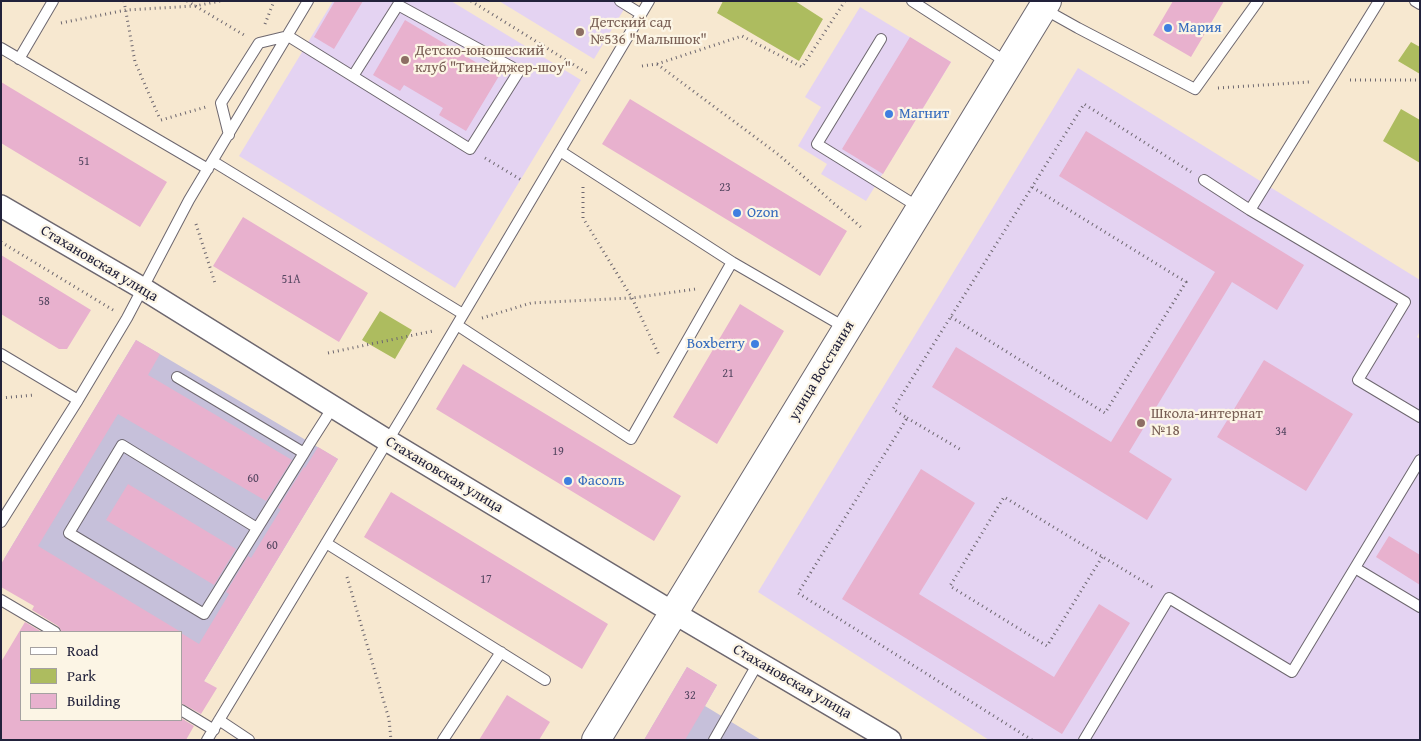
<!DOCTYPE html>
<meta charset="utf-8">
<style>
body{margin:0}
#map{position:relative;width:1421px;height:741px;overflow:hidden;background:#f7e8d0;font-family:"Gentium Book Plus",serif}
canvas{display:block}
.frame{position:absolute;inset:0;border:2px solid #22223b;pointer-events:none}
.legend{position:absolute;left:20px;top:631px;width:162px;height:90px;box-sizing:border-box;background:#fcf5e5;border:1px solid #a5a1a1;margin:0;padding:6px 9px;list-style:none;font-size:15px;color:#22223b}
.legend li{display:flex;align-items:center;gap:10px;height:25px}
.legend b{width:25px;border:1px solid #a5a1a1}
</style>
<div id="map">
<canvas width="1421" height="741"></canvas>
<div class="frame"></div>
<ul class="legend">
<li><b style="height:6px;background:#fff"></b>Road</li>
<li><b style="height:14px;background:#adbc5f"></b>Park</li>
<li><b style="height:14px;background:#e8b1ce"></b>Building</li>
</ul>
</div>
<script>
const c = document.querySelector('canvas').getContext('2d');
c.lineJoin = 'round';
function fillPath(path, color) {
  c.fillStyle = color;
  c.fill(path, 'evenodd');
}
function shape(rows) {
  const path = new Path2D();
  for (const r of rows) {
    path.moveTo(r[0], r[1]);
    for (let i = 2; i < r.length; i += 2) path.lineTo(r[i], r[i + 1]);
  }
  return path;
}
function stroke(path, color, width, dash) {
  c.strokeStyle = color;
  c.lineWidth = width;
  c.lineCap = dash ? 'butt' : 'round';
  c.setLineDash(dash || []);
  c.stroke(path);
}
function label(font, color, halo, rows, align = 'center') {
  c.font = font + ' "Gentium Book Plus",serif';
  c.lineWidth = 4.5;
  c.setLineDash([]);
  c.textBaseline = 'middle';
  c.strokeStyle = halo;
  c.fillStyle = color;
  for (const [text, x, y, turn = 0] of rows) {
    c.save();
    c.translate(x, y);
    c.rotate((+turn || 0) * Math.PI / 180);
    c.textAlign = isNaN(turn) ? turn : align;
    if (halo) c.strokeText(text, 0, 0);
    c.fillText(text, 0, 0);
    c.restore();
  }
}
const built = shape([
 [333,1,451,1,581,80,455,288,239,156],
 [499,1,629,1,594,59],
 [860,7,951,62,866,201,821,174,827,164,798,146,821,107,805,97],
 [1078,68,1420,280,1420,331,1417,337,1420,339,1420,740,989,740,758,592]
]);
const industrial = shape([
 [136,340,338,459,204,681,181,667,181,632,125,632,4,559],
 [687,667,717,685,705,706,761,740,644,740]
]);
const green = shape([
 [723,1,795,1,823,19,799,61,717,13],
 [1411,42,1420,47,1420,74,1398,61],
 [1401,109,1420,120,1420,163,1383,141],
 [380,311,412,330,395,359,362,340]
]);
const building = shape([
 [335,1,363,1,334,49,314,37],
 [1173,1,1224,1,1191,57,1153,35],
 [405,20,499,76,466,131,439,115,443,108,404,85,400,91,373,75],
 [910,37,951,62,883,174,842,149],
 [1,82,167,182,140,227,1,143],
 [630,99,847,231,820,276,602,144],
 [1086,131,1304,265,1277,310,1232,282,1129,452,1172,479,1147,520,932,387,956,347,1111,442,1215,272,1059,176],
 [243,217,368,293,339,342,213,266],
 [1,255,91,310,67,349,59,349,1,314],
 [740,304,784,331,717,444,673,417],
 [136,340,160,354,148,375,292,460,266,501,118,414,38,546,181,632,62,632,58,626,32,610,34,606,1,587,1,564],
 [1264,360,1353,414,1306,491,1217,437],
 [463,364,681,496,654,541,436,409],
 [318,447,338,459,204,681,217,688,201,714,181,703,181,633,199,644,229,594,226,592,248,556,251,558,281,509,278,508,304,467,305,468],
 [921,469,975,503,919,594,1054,677,1099,604,1130,623,1062,734,842,599],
 [128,484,236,549,214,585,106,520],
 [391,492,608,624,582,669,364,537],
 [1389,536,1420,555,1420,585,1376,557],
 [25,622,42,632,21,632,21,720,181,720,181,718,194,726,186,740,1,740,1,662],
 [687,667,717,685,705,706,685,740,644,740],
 [507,695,550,722,539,740,479,740]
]);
const path = shape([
 [124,1,135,62,160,119],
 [187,1,244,35],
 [471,1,587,73],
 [61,23,126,10,195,6,220,1],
 [265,24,274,1],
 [657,64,779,155,863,229],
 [642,66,657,64,742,36,802,67,845,1],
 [1350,80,1420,80],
 [1218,88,1309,82],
 [161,120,206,107],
 [485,158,523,181],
 [583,187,583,218,632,298,659,355],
 [196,224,215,283],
 [1,242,113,310],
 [951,317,1105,413,1186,282,1032,187],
 [482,318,531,303,632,298,696,289],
 [328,353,433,331],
 [1,398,35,395],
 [907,418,963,451],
 [1102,557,1047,646,950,586,1004,497,1154,588],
 [347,577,389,719,391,740],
 [1032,740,798,593,907,418,893,409,1084,104,1191,172]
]);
const service = shape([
 [620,1,641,14],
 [912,1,1008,63],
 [1415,1,1420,4],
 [1044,9,1078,28,1195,89,1258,1],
 [881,39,817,144,920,208],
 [1,48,208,169],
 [19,59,53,1],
 [229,135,221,103,259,43,288,36,470,149,519,71,398,5,353,76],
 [214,162,463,314],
 [1204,180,1250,210,1405,302,1358,380,1420,417],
 [1250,210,1379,1],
 [732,262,846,328],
 [457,325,631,439,732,262,560,151],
 [1,354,78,400],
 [177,377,304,453],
 [1,522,78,400,127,318,189,200,308,1],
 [257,528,122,445,69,533,204,614,304,453,310,443,333,407],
 [326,543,545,680],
 [1355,568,1420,607],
 [1,600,55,632],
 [181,710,214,730],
 [219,720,249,740],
 [207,740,410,404,649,1],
 [443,740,501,652],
 [714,740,758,663],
 [1084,740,1169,598,1292,672,1420,460]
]);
const minor = shape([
 [1,206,142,288,388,441,674,613,890,740]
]);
const secondary = shape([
 [596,740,1047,1]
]);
const markers = [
 [1168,28,5,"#3f7fe0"],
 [580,32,5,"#8d6e63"],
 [405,60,5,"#8d6e63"],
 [889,114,5,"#3f7fe0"],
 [737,213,5,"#3f7fe0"],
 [755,344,5,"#3f7fe0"],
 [1141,423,5,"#8d6e63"],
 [568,481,5,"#3f7fe0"]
];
const numberNames = [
 ["51",84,162],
 ["23",725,188],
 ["51А",291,280],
 ["58",44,302],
 ["21",728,374],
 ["34",1281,432],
 ["19",558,452],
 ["60",253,479],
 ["60",272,546],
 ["17",486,580],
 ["32",690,696]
];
const educationNames = [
 ["Детский сад",590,23],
 ["№536 \"Малышок\"",590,40],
 ["Детско-юношеский",415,51],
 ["клуб \"Тинейджер-шоу\"",415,68],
 ["Школа-интернат",1151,414],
 ["№18",1151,431]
];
const shopNames = [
 ["Мария",1178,28],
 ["Магнит",899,114],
 ["Ozon",747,213],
 ["Boxberry",745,344,"right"],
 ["Фасоль",578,481]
];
const streetNames = [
 ["Стахановская улица",99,264,31],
 ["улица Восстания",822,371,-59],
 ["Стахановская улица",444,475,31],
 ["Стахановская улица",792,682,30]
];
fillPath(built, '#e4d3f2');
fillPath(industrial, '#c6c0da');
fillPath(green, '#adbc5f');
fillPath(building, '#e8b1ce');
stroke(service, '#6d676f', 12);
stroke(minor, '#6d676f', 24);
stroke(secondary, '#6d676f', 30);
stroke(path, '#6d676f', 3, [1, 4]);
stroke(service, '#fff', 10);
stroke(minor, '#fff', 21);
stroke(secondary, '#fff', 28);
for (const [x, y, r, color] of markers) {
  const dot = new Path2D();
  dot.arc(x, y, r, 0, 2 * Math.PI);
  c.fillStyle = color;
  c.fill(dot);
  stroke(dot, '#fcf5e5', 2);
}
label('12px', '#544660', null, numberNames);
label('15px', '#785e54', '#fcf5e5', educationNames, 'left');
label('15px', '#366cbe', '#fcf5e5', shopNames, 'left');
label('15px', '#22223b', '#fcf5e5', streetNames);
</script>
